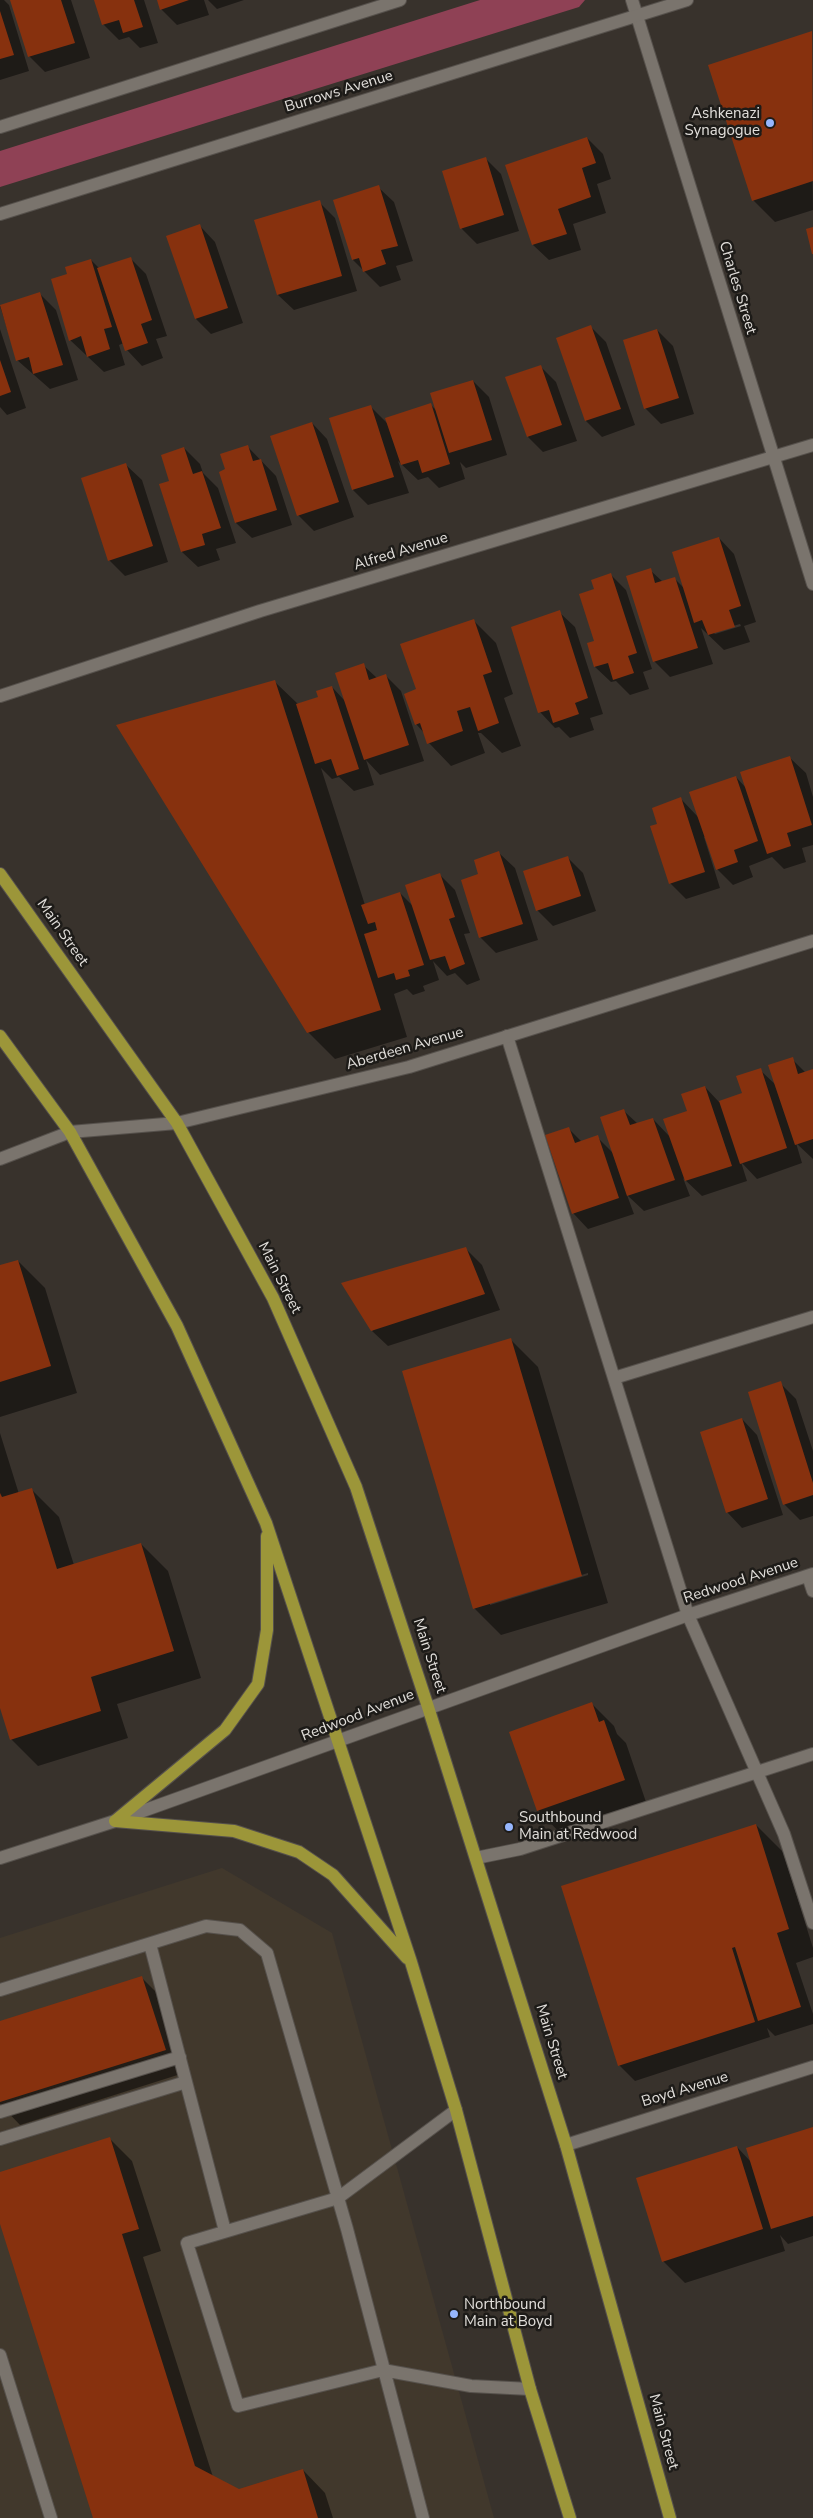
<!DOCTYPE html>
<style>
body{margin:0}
canvas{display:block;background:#38322c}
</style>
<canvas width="813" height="2518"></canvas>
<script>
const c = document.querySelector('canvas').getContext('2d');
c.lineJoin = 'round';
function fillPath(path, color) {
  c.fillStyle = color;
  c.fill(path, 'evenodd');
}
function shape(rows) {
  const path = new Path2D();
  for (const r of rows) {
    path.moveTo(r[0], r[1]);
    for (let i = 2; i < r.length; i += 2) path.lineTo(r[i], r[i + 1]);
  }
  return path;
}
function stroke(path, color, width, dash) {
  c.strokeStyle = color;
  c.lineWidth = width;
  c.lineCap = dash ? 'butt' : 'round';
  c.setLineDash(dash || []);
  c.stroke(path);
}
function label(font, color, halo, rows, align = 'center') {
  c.font = font + ' "Nunito Sans",sans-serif';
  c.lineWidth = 5;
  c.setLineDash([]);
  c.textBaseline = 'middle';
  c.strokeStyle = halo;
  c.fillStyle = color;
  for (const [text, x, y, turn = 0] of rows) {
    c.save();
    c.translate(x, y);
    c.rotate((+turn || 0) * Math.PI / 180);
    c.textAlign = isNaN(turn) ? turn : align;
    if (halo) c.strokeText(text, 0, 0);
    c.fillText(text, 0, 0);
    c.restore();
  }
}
const built = shape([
 [222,1868,332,1933,494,2518,0,2518,0,1938]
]);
const green = shape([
 [480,0,585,0,579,7,0,187,0,151]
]);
const shadow = shape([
 [0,0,4,0,9,5,29,71,0,80],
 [12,0,71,0,90,58,45,72,29,56],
 [96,0,144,0,158,43,140,48,129,37,119,40,103,24],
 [158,0,204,0,209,15,177,25,161,9],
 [208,0,244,0,217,9],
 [811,33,813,210,775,222,753,200],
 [587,138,603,154,611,179,597,184,606,213,573,224,581,250,549,260,533,245],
 [485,158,501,174,519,231,477,244,462,229,443,172],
 [378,187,394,202,413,261,396,266,401,280,380,287,353,260,335,200],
 [319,202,335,218,357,291,294,310,278,295],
 [200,226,215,242,243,323,211,334,196,319],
 [130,258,146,274,167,336,156,339,163,358,142,366,127,350,124,343,119,345,125,365,104,372,70,340,69,274,91,260,100,269],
 [40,294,56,310,78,380,50,389,17,360,0,306],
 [591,327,606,342,635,425,602,437,586,421,557,339],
 [0,329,26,408,7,415,0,407],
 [657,330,673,346,694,414,661,424,645,408],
 [540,366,556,382,577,441,543,452,528,437],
 [473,381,489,397,507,455,466,468,460,462,465,479,439,488,428,477,418,480,398,461,409,493,368,505,353,490,370,406,389,425,430,404,437,411],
 [312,423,327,439,354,517,314,531,298,515],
 [247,446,276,476,292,525,252,538,236,523,226,470],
 [184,448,200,464,203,473,218,488,236,543,216,549,220,560,198,567,182,552,171,482],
 [126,465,142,480,168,562,125,576,109,560],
 [719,538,734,554,756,622,744,626,750,642,724,650,701,628,713,664,670,677,654,661,650,570,663,582,674,578,684,588],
 [740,624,741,626,715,634,713,632],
 [611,575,626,590,652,669,643,672,649,689,630,695,616,681,611,682,595,667,595,590],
 [559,612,575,627,603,714,590,718,594,730,570,738,559,727,555,728,540,712],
 [474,621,496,643,513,694,504,698,521,746,502,753,481,733,478,733,485,753,451,766,429,743,425,734,416,724,417,690],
 [363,665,377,678,385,675,401,691,424,761,380,775,366,760,374,785,354,791,339,777,332,779,321,768,365,905,400,893,414,907,439,874,455,890,470,933,464,934,480,980,467,985,455,973,447,976,433,961,439,980,423,986,425,991,413,995,407,989,394,994,407,1037,335,1059,308,1032,275,682,298,704,320,697,332,687,345,701],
 [790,758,806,773,813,797,813,845,802,848,806,862,784,869,772,857,749,866,753,877,733,885,717,869,706,836,704,837,720,888,686,899,670,883,659,825,681,799,699,818,736,777,747,789],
 [499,853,515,868,538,940,496,953,480,937,480,875],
 [567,857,583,873,596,911,553,926,537,910],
 [792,1059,806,1073,813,1070,813,1159,796,1143,802,1163,757,1179,741,1162,747,1181,702,1196,683,1178,690,1196,644,1211,627,1195,634,1214,588,1229,573,1213,568,1128,582,1142,597,1137,614,1154,624,1111,638,1124,653,1119,671,1138,705,1087,719,1102,744,1093,760,1070,777,1086],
 [466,1249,482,1265,500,1310,388,1346,372,1331],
 [18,1261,45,1288,77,1393,0,1417,0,1267],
 [511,1340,538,1367,608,1603,501,1635,474,1608],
 [588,1573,588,1575,490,1605,490,1603],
 [780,1383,796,1399,813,1451,813,1516,800,1520,784,1504],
 [742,1419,757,1435,783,1515,742,1528,727,1512],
 [0,1433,19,1494,32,1490,59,1517,74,1565,141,1544,168,1571,201,1678,117,1704,128,1738,38,1766,11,1739,0,1704],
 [592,1704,614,1726,617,1734,626,1743,646,1802,560,1833,538,1810],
 [756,1825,783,1852,813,1948,813,1957,796,1963,813,2014,813,2024,775,2036,767,2028,770,2037,635,2081,619,2065],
 [142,1978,164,2000,187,2072,20,2125,0,2104,0,2022],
 [813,2128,813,2236,788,2244,780,2235,785,2251,685,2283,663,2261,737,2147,752,2163],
 [110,2139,132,2161,161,2251,143,2257,213,2477,238,2491,303,2470,325,2493,333,2518,94,2518,0,2220,0,2173]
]);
const building = shape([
 [10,0,61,0,75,43,28,57],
 [94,0,134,0,143,27,123,33,119,20,102,25],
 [157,0,189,0,160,10],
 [0,11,14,55,0,59],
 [812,31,813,181,752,201,708,65],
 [587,137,596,163,582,168,591,197,558,209,567,234,532,245,505,165],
 [486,157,504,215,460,229,442,171],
 [379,185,398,246,381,250,386,264,363,272,359,258,352,260,333,200],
 [320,200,342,276,277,295,254,220],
 [200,224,228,308,195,319,166,236],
 [813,227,813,254,812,254,806,229],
 [131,257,152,320,141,324,148,343,125,351,97,268],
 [91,259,112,327,104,329,110,349,87,357,81,336,69,341,51,279,67,274,65,267],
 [40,292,63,365,33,374,29,357,16,361,0,305],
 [591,325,621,409,585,421,556,338],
 [657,329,679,398,644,409,623,340],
 [0,360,11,392,0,396],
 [541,365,562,425,527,437,505,377],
 [473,380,492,440,449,453,430,393],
 [431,403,450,464,422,473,418,460,401,465,385,418],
 [371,405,394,477,352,490,329,418],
 [312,422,339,502,297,516,270,436],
 [248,445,253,461,261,459,277,510,235,523,219,472,225,469,220,454],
 [184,447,193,474,202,471,221,528,202,534,205,545,181,552,159,484,169,481,161,455],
 [126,463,153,546,108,561,81,478],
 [719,537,741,606,729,610,735,627,708,635,702,620,694,623,672,552],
 [651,568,655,583,675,577,698,648,653,662,626,576],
 [611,573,637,653,628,656,634,673,613,680,608,663,594,667,587,643,594,641,579,594,594,589,591,580],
 [560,610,588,698,575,703,579,714,553,723,549,710,538,713,511,627],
 [474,619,492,672,483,675,499,723,478,731,470,707,457,711,463,731,427,744,420,723,415,725,404,694,416,689,400,644],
 [364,663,369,680,386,674,409,745,364,760,335,673],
 [275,680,381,1010,307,1033,116,725],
 [332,686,359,769,337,776,331,759,315,764,296,704,318,697,316,691],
 [790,756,812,825,787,833,791,846,767,854,740,772],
 [736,776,758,841,734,850,738,862,716,870,689,792],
 [681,797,705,872,669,884,650,826,657,824,652,808],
 [499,851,523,924,479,938,461,880,478,874,474,860],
 [568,856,581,896,536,911,523,871],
 [440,873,455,917,449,919,465,964,450,970,445,956,430,960,405,885],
 [400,892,424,965,408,970,410,976,396,980,394,973,378,978,364,934,377,930,375,922,368,924,361,905],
 [793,1057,798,1074,813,1069,813,1139,795,1145,768,1065],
 [761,1068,787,1148,740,1164,719,1101,742,1093,736,1076],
 [705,1086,732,1166,685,1181,663,1119,687,1111,681,1094],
 [624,1109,630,1125,653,1118,675,1180,627,1196,600,1117],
 [569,1127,575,1143,598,1135,619,1198,572,1214,545,1135],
 [466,1247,485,1294,371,1331,341,1283],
 [18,1260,51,1366,0,1382,0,1265],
 [511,1338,582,1576,473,1609,402,1371],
 [781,1381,813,1483,813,1495,783,1505,748,1392],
 [742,1418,768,1499,726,1513,700,1432],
 [32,1488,57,1569,141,1543,174,1651,91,1677,101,1711,10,1740,0,1708,0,1493,2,1497],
 [592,1702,599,1722,604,1720,625,1780,537,1811,509,1732],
 [756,1824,789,1929,777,1933,801,2007,758,2021,735,1947,732,1948,755,2022,618,2066,561,1886],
 [142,1976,166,2050,0,2102,0,2021],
 [813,2127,813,2216,771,2229,746,2148],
 [110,2137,139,2229,122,2234,195,2466,239,2489,303,2469,318,2518,93,2518,0,2224,0,2172],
 [737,2146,763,2229,662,2262,636,2178]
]);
const lane = shape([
 [507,1036,688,1615,784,1834,813,1923],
 [614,1378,813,1317],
 [808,1576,813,1591],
 [476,1858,520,1849,813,1754],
 [150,1944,225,2231],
 [0,1990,206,1926,240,1930,267,1953,347,2229,423,2518],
 [456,2110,338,2198,187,2243,238,2406,383,2370,471,2386,530,2389],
 [0,2112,180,2057],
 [0,2139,186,2082],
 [0,2355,51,2518]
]);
const street = shape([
 [632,0,813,584],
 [0,696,260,611,813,445],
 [0,1159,70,1132,177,1123,409,1067,813,941],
 [566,2145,813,2067]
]);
const secondary = shape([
 [0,127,400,0],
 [0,214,687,0],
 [0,1858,115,1821,688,1615,813,1574]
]);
const primary = shape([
 [0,874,177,1123,273,1298,356,1487,428,1707,566,2145,670,2518],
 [0,1036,70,1132,177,1326,266,1523,411,1962,456,2110,530,2389,570,2518],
 [115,1821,225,1730,258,1684,267,1630,267,1536],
 [115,1821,234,1831,299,1852,333,1875,407,1958]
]);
const markers = [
 [770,123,5,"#96b6fd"],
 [509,1827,5,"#96b6fd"],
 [454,2314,5,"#96b6fd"]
];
const streetNames = [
 ["Burrows Avenue",339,92,-17],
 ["Charles Street",737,288,73],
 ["Alfred Avenue",401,552,-17],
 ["Main Street",62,933,55],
 ["Aberdeen Avenue",405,1049,-16],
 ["Main Street",279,1278,63],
 ["Redwood Avenue",741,1581,-18],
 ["Main Street",429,1656,72],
 ["Redwood Avenue",358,1716,-21],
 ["Main Street",551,2042,73],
 ["Boyd Avenue",685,2090,-17],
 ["Main Street",663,2432,75]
];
const poiNames = [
 ["Ashkenazi",760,114,"right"],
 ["Synagogue",760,131,"right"],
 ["Southbound",519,1818],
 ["Main at Redwood",519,1835],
 ["Northbound",464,2305],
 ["Main at Boyd",464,2322]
];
fillPath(built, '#41382c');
fillPath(green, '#8f4155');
fillPath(shadow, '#0007');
fillPath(building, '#87310e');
stroke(lane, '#56514c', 14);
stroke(street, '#56514c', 14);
stroke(secondary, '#56514c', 14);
stroke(primary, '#56514c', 14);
stroke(lane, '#7a746d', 12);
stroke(street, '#7a746d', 12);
stroke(secondary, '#7a746d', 12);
stroke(primary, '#9c9639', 12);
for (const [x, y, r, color] of markers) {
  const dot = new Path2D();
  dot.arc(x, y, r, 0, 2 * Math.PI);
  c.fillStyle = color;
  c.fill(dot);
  stroke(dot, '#1d1b18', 2);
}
label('15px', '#e2dfdb', '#1d1b18', streetNames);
label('15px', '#e2dfdb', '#1d1b18', poiNames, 'left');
</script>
